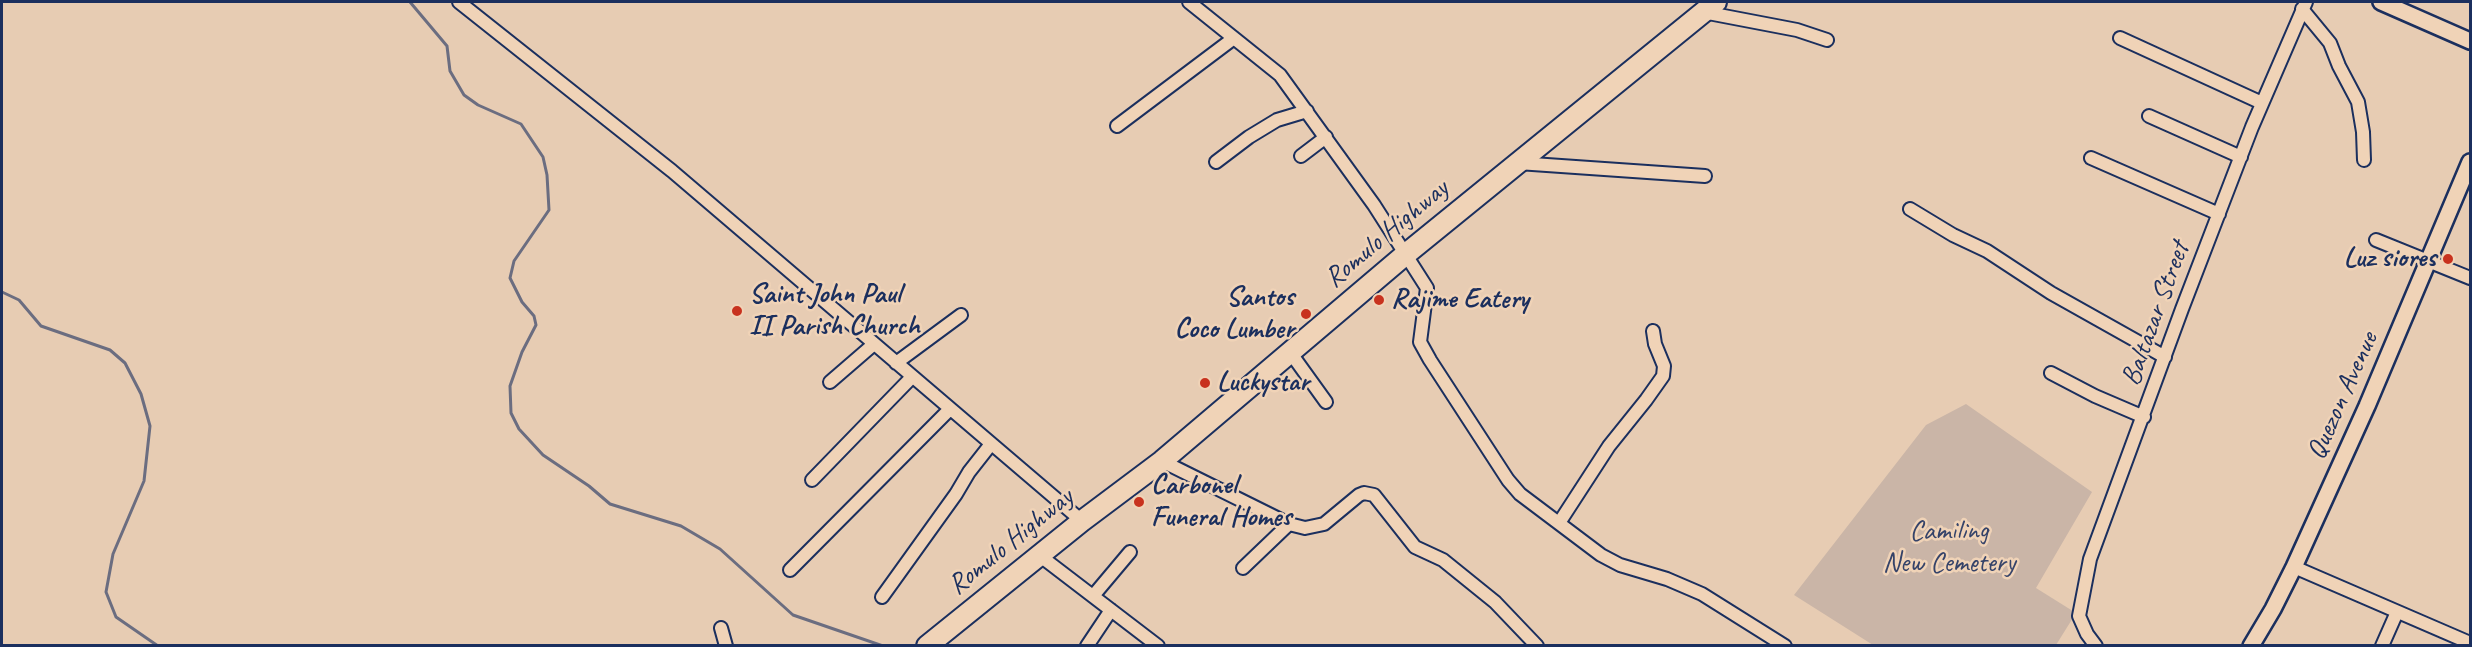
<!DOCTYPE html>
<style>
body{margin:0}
#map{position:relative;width:2472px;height:647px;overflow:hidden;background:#e7ccb3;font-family:Caveat,sans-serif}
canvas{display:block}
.frame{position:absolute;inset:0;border:3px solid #1b2f5e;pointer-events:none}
</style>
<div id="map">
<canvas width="2472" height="647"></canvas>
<div class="frame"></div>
</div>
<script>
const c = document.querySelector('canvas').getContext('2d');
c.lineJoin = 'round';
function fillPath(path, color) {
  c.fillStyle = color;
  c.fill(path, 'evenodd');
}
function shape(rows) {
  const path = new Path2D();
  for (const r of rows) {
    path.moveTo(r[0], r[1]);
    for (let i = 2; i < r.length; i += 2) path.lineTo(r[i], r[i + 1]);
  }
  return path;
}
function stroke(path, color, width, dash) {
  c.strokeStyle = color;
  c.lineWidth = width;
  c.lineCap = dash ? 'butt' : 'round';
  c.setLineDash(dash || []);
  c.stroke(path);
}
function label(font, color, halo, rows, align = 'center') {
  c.font = font + ' Caveat,sans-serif';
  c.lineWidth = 5;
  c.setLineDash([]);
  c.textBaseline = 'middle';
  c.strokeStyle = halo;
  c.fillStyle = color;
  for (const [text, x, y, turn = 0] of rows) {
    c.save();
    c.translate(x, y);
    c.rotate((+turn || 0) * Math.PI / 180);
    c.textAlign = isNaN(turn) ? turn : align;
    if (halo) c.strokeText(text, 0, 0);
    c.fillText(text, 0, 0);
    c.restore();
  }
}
const green = shape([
 [1966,404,2092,492,2036,588,2076,613,2056,645,1873,645,1794,595,1926,425]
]);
const stream = shape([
 [410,2,447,46,450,71,464,95,478,105,521,124,543,157,547,175,549,210,514,261,510,278,522,302,534,316,536,325,522,352,510,386,511,413,519,429,543,455,589,486,610,504,681,526,720,549,793,615,883,646],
 [2,292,19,300,41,326,110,350,125,363,141,394,150,426,144,481,113,554,106,592,116,617,158,646]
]);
const minor = shape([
 [459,2,672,171,1082,521],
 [1189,2,1280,75,1374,205,1427,288,1420,342,1430,360,1508,480,1520,494,1601,555,1620,565,1667,579,1702,594,1785,646],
 [2302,9,2330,43,2339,66,2358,102,2363,132,2364,160],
 [1703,12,1797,30,1827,40],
 [2120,38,2262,103],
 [2149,116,2241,157],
 [1117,126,1234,38],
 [1301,156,1326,137],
 [2091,158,2219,214],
 [1216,162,1249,137,1277,120,1307,111],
 [1518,163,1705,176],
 [1910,209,1953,235,1987,251,2051,293,2165,357],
 [2376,240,2470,278],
 [1290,352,1326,402],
 [896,363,961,315],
 [2051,373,2095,396,2144,417],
 [830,382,874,344],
 [1162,461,1289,524,1305,528,1324,524,1359,495,1364,493,1374,495,1415,547,1443,560,1495,602,1537,646],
 [812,480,912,377],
 [1559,523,1609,446,1646,400,1663,376,1664,366,1655,344,1653,331],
 [1039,555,1158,646],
 [2294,567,2470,643],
 [1243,568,1289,524],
 [790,570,950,409],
 [1093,596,1130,552],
 [882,597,956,494,969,472,991,444],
 [721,628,726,646],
 [1087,646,1111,610],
 [2096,646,2087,634,2079,616,2090,559,2182,309,2252,127,2306,2],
 [2382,646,2397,612]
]);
const tertiary = shape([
 [2381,2,2470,41],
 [2251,646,2273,609,2294,567,2367,406,2470,162]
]);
const trunk = shape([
 [927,646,1082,521,1162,461,1406,254,1716,2]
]);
const markers = [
 [2448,259,6,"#c8321e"],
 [1379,300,6,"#c8321e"],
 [737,311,6,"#c8321e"],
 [1306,314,6,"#c8321e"],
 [1205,383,6,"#c8321e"],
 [1139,502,6,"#c8321e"]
];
const streetNames = [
 ["Romulo Highway",1387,234,-40],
 ["Baltazar Street",2156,314,-70],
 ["Quezon Avenue",2343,396,-66],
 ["Romulo Highway",1011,542,-39]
];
const poiNames = [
 ["Luz siores",2436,259,"right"],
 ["Saint John Paul",749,295],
 ["II Parish Church",749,327],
 ["Santos",1294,298,"right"],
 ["Coco Lumber",1294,330,"right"],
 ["Rajime Eatery",1391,300],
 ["Luckystar",1217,383],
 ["Carbonel",1151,486],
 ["Funeral Homes",1151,518]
];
const parkNames = [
 ["Camiling",1949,532],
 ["New Cemetery",1949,564]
];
fillPath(green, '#cab5a7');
stroke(stream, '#6b6d80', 3);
stroke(minor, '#1b2f5e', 16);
stroke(tertiary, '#1b2f5e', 20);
stroke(trunk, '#1b2f5e', 24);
stroke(minor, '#f0d3b7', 12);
stroke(tertiary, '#f0d3b7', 15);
stroke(trunk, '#f0d3b7', 20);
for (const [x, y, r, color] of markers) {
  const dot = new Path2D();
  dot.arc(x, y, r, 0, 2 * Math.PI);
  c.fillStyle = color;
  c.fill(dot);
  stroke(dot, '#f0d3b7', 2);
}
label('28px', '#1b2f5e', '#f0d3b7', streetNames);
label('bold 28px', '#1b2f5e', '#f0d3b7', poiNames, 'left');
label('28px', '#354369', '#f0d3b7', parkNames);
</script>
